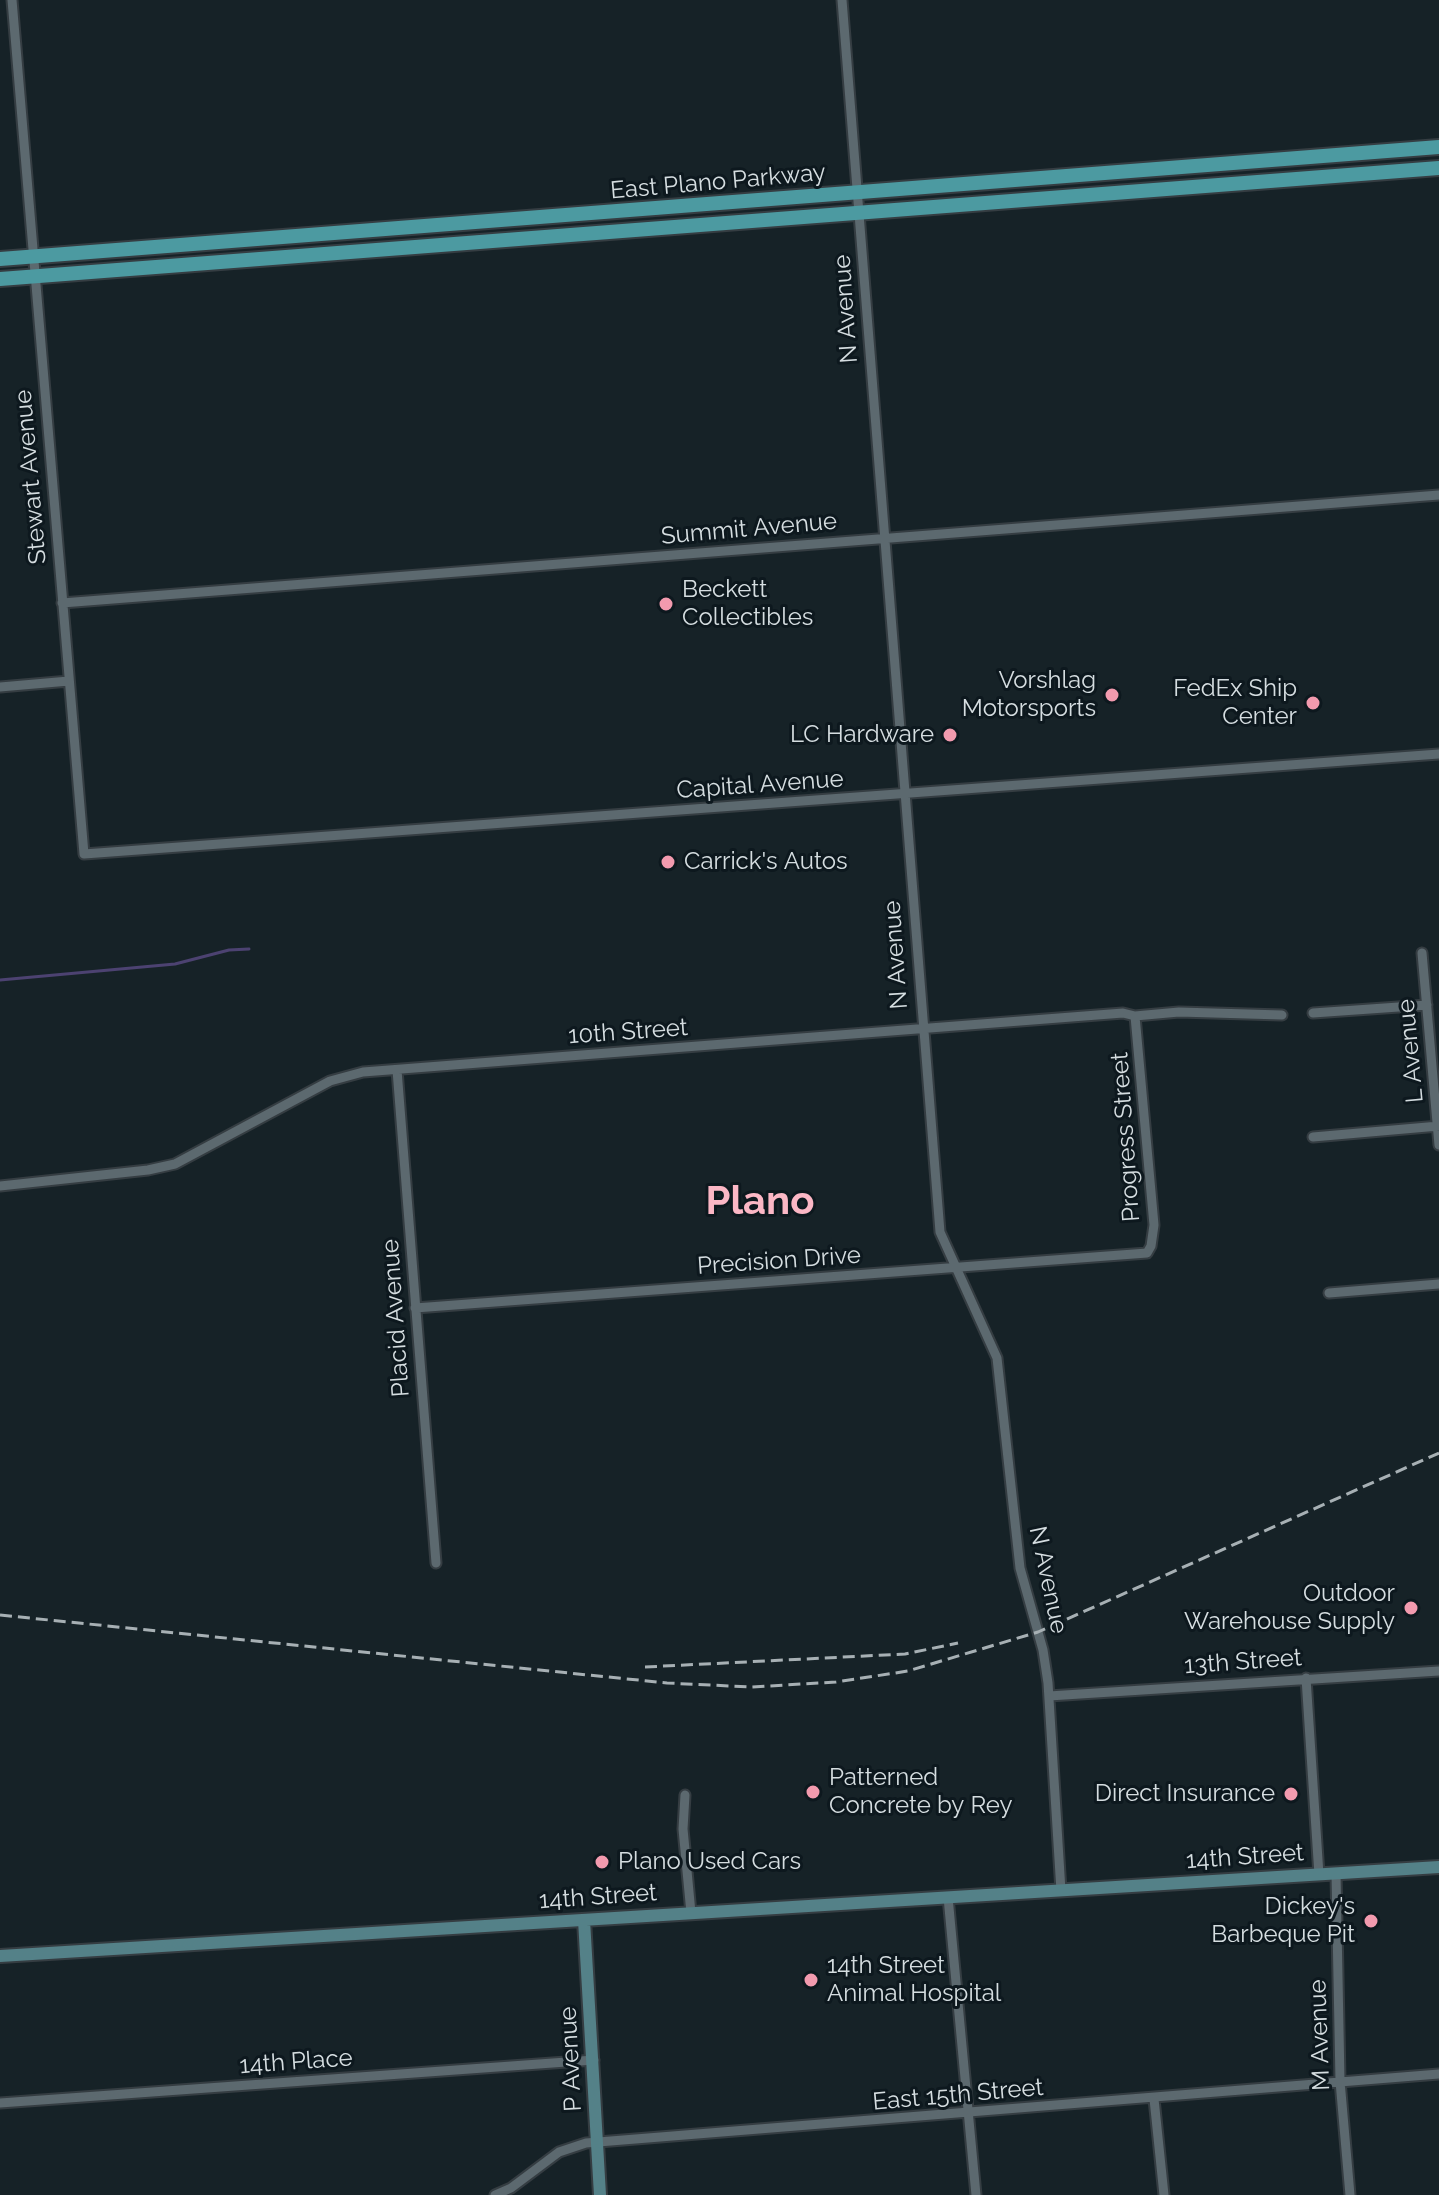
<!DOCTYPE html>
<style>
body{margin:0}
canvas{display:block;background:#162227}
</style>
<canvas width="1439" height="2195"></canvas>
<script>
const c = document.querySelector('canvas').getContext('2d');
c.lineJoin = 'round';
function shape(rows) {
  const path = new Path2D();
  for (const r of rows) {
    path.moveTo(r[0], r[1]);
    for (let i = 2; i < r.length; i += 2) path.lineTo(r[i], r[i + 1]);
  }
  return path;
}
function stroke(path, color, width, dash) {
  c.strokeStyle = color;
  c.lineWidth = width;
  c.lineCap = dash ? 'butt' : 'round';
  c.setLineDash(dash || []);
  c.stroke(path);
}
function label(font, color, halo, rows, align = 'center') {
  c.font = font + ' Raleway,sans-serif';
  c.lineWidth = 6;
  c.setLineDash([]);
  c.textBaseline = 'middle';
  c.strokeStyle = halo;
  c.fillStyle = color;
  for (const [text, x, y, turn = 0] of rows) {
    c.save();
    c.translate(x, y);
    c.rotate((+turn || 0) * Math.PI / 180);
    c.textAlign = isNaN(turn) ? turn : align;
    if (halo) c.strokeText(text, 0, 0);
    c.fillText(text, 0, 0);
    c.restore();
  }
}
const stream = shape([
 [0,980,175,964,229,950,249,949]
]);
const street = shape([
 [12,0,84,854,1439,754],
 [842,0,940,1232,997,1358,1020,1568,1043,1650,1048,1683,1061,1891],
 [62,603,1439,495],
 [0,687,69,681],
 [1422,953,1439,1145],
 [1313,1013,1427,1005],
 [397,1070,436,1563],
 [1313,1137,1439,1126],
 [0,1186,148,1170,175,1164,330,1081,363,1072,1123,1013,1135,1016,1179,1012,1282,1015],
 [1329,1293,1439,1284],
 [415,1308,1147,1253,1151,1246,1154,1225,1135,1016],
 [1306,1678,1319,1875],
 [1049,1696,1439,1671],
 [685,1795,683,1829,691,1913],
 [1336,1874,1340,2081,1350,2195],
 [948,1897,976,2195],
 [1154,2099,1164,2195],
 [0,2103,594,2060],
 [495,2195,511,2188,559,2152,586,2143,1439,2074]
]);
const secondary = shape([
 [584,1920,600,2195],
 [0,1956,1439,1867]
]);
const primary = shape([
 [0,259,1439,147],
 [0,279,1439,168]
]);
const rail = shape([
 [0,1615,667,1683,752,1687,836,1682,908,1671,1038,1632,1439,1453],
 [645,1667,905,1654,958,1643]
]);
const markers = [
 [666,604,8,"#f29aae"],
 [1112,695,8,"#f29aae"],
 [1313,703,8,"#f29aae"],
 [950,735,8,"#f29aae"],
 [668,862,8,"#f29aae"],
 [1411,1608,8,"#f29aae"],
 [813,1792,8,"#f29aae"],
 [1291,1794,8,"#f29aae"],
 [602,1862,8,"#f29aae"],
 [1371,1921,8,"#f29aae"],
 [811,1980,8,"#f29aae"]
];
const streetNames = [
 ["East Plano Parkway",718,182,-5],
 ["N Avenue",846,309,-94],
 ["Stewart Avenue",31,477,-95],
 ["Summit Avenue",749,529,-5],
 ["Capital Avenue",760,785,-4],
 ["N Avenue",896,955,-94],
 ["10th Street",628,1032,-4],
 ["L Avenue",1411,1051,-95],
 ["Progress Street",1126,1137,-94],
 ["Precision Drive",779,1261,-4],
 ["Placid Avenue",396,1318,-94],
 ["N Avenue",1048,1580,78],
 ["13th Street",1243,1662,-4],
 ["14th Street",1245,1857,-4],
 ["14th Street",598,1897,-4],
 ["M Avenue",1320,2035,-92],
 ["P Avenue",571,2059,-93],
 ["14th Place",296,2062,-4],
 ["East 15th Street",958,2095,-5]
];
const poiNames = [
 ["Beckett",682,590,"left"],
 ["Collectibles",682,618,"left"],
 ["Vorshlag",1096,681],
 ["Motorsports",1096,709],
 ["FedEx Ship",1297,689],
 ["Center",1297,717],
 ["LC Hardware",934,735],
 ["Carrick's Autos",684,862,"left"],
 ["Outdoor",1395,1594],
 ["Warehouse Supply",1395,1622],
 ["Patterned",829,1778,"left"],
 ["Concrete by Rey",829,1806,"left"],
 ["Direct Insurance",1275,1794],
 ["Plano Used Cars",618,1862,"left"],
 ["Dickey's",1355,1907],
 ["Barbeque Pit",1355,1935],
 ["14th Street",827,1966,"left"],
 ["Animal Hospital",827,1994,"left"]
];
const townNames = [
 ["Plano",760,1202]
];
stroke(stream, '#4c4271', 3);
stroke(street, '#353d42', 13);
stroke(secondary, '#353d42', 16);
stroke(primary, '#353d42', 18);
stroke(street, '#5c696f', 9);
stroke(secondary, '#548188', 12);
stroke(primary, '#4c9aa1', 14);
stroke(rail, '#a7b0b4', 3, [12, 6]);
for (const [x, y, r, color] of markers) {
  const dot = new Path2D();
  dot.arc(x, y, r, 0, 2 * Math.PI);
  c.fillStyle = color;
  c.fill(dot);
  stroke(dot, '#0d181e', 3);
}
label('24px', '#d5dde0', '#0d181e', streetNames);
label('24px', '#d5dde0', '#0d181e', poiNames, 'right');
label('bold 40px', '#fbb7c5', '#0d181e', townNames);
</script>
